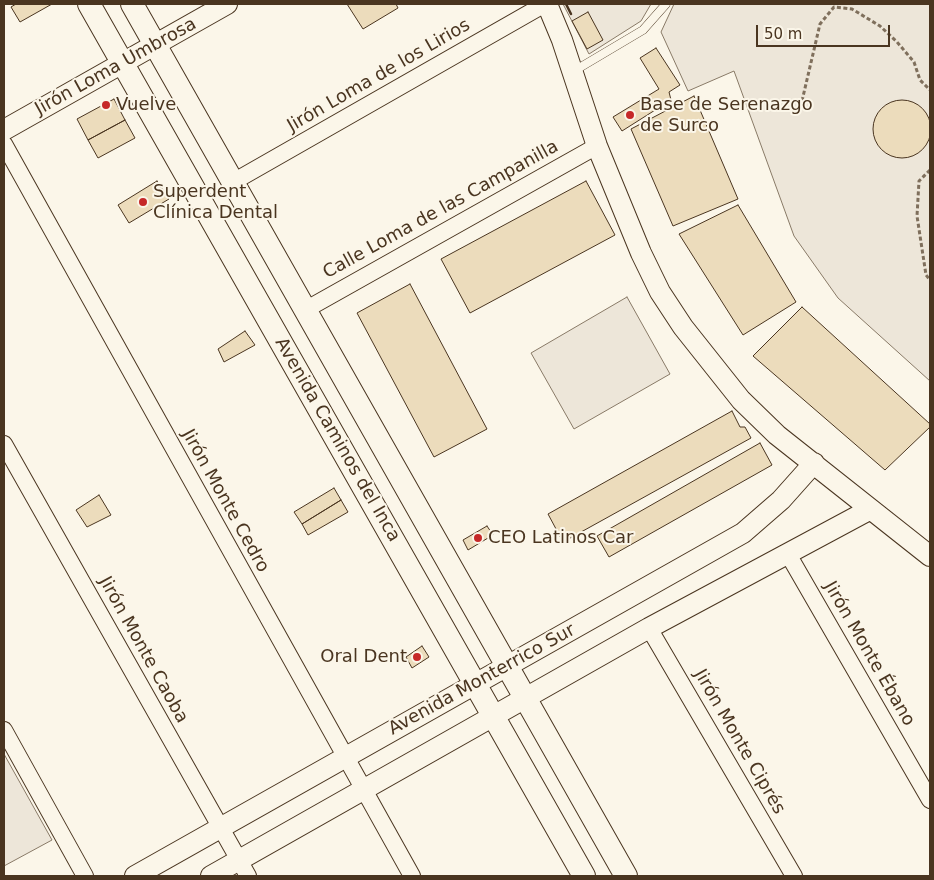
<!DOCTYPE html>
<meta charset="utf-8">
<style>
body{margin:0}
#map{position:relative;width:934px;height:880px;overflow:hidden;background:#fbf6e9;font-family:"DejaVu Sans",sans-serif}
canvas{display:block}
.frame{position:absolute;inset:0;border:5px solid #4a3520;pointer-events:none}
.scale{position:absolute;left:756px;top:25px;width:134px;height:22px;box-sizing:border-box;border:2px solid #4a3520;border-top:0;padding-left:6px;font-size:15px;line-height:18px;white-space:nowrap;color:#4a3520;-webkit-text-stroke:4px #fbf6e9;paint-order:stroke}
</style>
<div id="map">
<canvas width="934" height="880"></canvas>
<div class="frame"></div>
<div class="scale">50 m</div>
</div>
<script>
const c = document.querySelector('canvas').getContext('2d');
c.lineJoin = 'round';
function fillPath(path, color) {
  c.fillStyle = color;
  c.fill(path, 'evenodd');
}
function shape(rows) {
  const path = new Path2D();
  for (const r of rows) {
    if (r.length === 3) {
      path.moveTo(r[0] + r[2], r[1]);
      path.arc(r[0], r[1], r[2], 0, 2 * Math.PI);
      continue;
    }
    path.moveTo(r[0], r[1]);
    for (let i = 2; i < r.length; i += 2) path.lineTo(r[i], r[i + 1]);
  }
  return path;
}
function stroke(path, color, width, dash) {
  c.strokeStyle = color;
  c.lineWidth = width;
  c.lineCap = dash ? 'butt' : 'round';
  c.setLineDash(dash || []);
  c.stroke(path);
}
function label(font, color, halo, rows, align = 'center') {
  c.font = font + ' "DejaVu Sans",sans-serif';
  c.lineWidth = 4;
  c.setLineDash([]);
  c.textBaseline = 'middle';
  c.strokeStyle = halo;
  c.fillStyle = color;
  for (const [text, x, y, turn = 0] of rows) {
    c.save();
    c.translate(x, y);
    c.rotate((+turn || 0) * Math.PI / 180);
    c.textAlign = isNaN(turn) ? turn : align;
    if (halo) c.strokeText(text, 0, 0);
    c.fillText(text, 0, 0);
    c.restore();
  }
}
const green = shape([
 [563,4,651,4,641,21,589,54,563,4],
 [674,4,930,4,930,381,838,298,794,236,734,71,688,91,661,32,674,4],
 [627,297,670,374,574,429,531,353,627,297],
 [4,754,52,840,4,866,4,754]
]);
const building = shape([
 [16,4,52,4,20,22,11,7,16,4],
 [347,4,396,4,398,8,363,29,347,4],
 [588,12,603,40,587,49,572,21,588,12],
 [656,48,680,85,669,92,671,100,622,131,613,117,659,89,640,58,656,48],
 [694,96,738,199,673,226,631,129,694,96],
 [114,99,125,120,88,140,77,119,114,99],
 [902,129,29],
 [125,120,135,138,98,158,88,140,125,120],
 [157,181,169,199,129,223,118,205,157,181],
 [586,181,615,235,470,313,441,259,586,181],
 [738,205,796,302,743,335,679,234,738,205],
 [410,284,487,429,434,457,357,313,410,284],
 [802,307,930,424,930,427,885,470,753,356,802,307],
 [245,331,255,345,224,362,218,349,245,331],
 [732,411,740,427,745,427,751,438,563,542,548,514,732,411],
 [760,443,772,465,609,557,597,536,760,443],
 [334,488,341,500,302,524,294,512,334,488],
 [99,495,111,515,87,527,76,510,99,495],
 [341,500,348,512,308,535,302,524,341,500],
 [487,526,493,535,468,550,463,540,487,526],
 [422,646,429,657,412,668,406,657,422,646]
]);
const path = shape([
 [802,101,820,24,834,7,852,9,880,26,897,42,914,62,920,80,930,90],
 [930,170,919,181,917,216,926,275,930,280]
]);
const service = shape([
 [574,71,643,30,666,4]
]);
const minor = shape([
 [4,144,412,876],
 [233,182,545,4],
 [305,310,597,146],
 [4,444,248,876],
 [788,554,930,800],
 [649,628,794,876],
 [4,730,85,876]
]);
const tertiary = shape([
 [547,4,562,40,597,146,641,253,660,292,683,327,741,400,777,435,930,556],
 [4,130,227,4],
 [135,876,743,533,781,500,814,463],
 [211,876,649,628,869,510]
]);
const secondary = shape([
 [89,4,584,876],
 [132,4,626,876]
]);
const wall = shape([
 [566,4,571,14]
]);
const markers = [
 [106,105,5,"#c62828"],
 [630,115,5,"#c62828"],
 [143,202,5,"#c62828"],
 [478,538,5,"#c62828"],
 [417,657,5,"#c62828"]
];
const streetNames = [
 ["Jirón Loma Umbrosa",116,67,-29],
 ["Jirón Loma de los Lirios",379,76,-30],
 ["Calle Loma de las Campanilla",441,210,-29],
 ["Avenida Caminos del Inca",337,440,60],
 ["Jirón Monte Cedro",225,501,61],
 ["Jirón Monte Caoba",143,650,61],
 ["Jirón Monte Ébano",869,654,60],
 ["Avenida Monterrico Sur",482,680,-29],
 ["Jirón Monte Ciprés",739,742,60]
];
const poiNames = [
 ["Vuelve",116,105],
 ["Base de Serenazgo",640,105],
 ["de Surco",640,126],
 ["Superdent",153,192],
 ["Clínica Dental",153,213],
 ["CEO Latinos Car",488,538],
 ["Oral Dent",407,657,"right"]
];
fillPath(green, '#ede6d9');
stroke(green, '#887966', 1);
fillPath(building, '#ecdcbc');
stroke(building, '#4a3520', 1);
stroke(service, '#4a3520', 9);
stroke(minor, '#4a3520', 18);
stroke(tertiary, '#4a3520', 22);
stroke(secondary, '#4a3520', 24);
stroke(path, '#7f6f5c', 3, [4, 2.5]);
stroke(service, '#fbf6e9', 8);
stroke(minor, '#fbf6e9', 16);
stroke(tertiary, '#fbf6e9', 20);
stroke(secondary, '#fbf6e9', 22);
stroke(wall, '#4a3520', 2.5);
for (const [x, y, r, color] of markers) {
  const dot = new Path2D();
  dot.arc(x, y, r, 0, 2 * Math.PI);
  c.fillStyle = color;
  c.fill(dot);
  stroke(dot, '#fbf6e9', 2);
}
label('18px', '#4a3520', '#fbf6e9', streetNames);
label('18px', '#4a3520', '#fbf6e9', poiNames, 'left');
</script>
